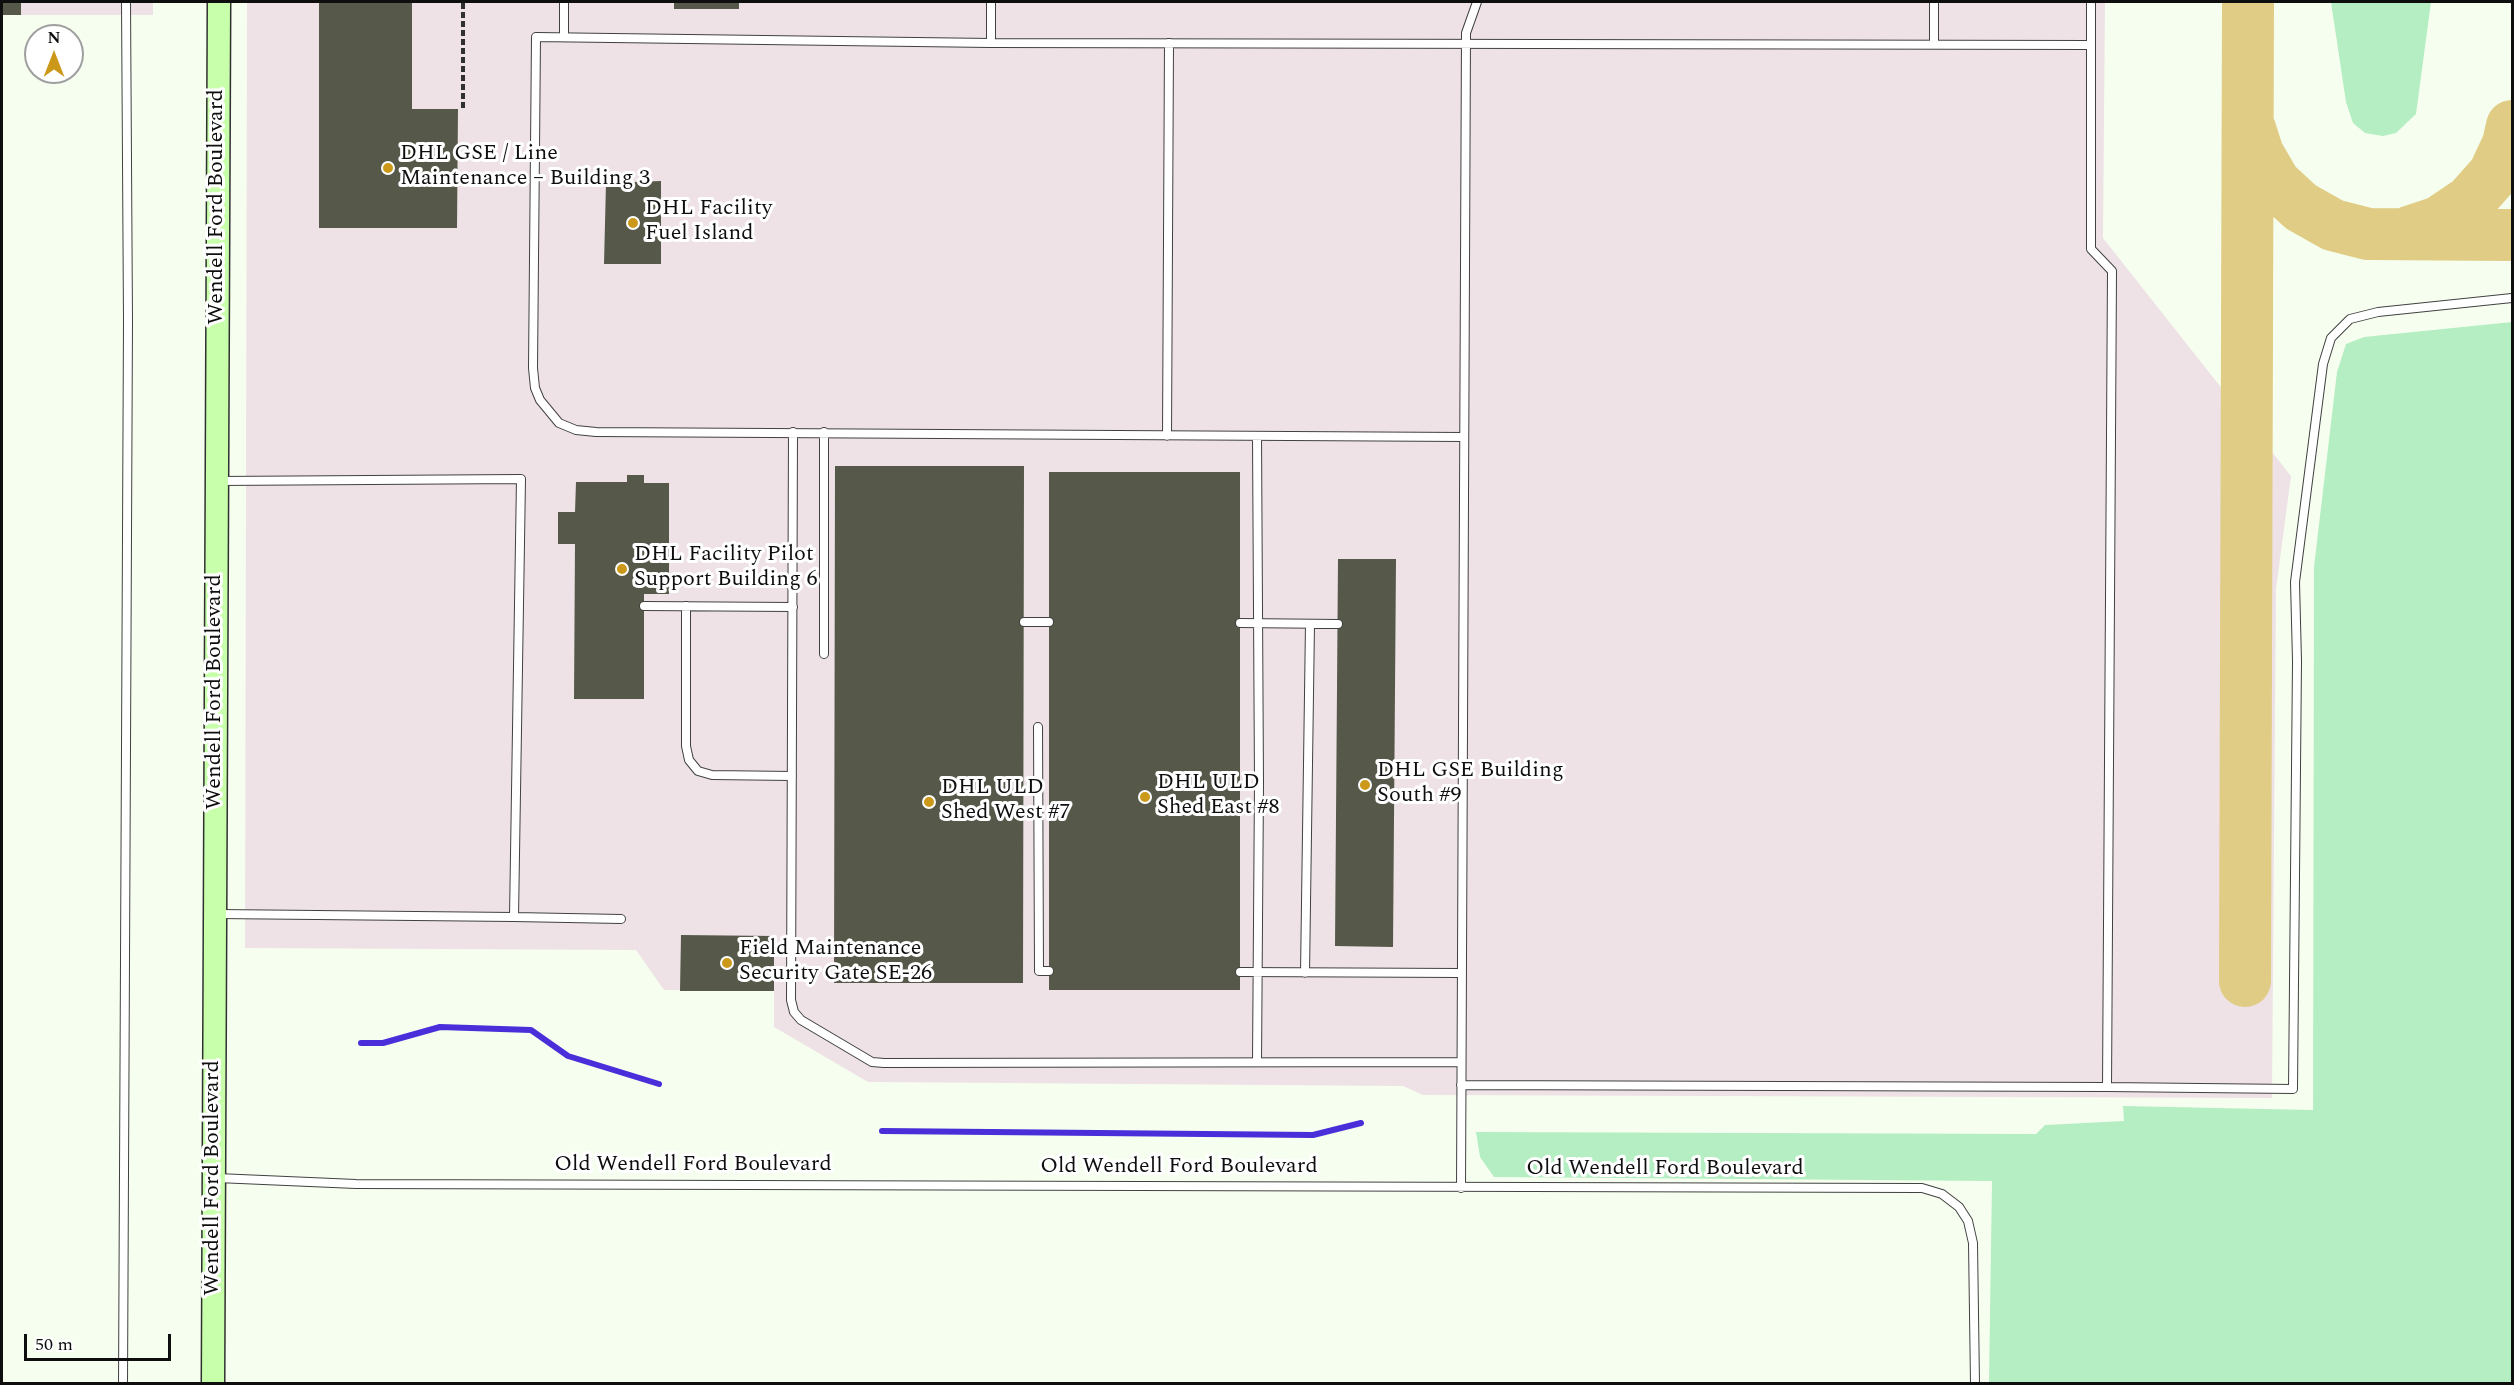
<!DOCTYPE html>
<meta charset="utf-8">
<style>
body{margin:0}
#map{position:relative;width:2514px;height:1385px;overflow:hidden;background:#f6ffef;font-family:Spectral,serif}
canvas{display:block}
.frame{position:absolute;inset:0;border:3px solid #0e0e0e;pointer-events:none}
.north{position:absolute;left:24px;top:24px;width:60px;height:60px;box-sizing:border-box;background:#fff;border:2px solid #9f9f9f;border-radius:50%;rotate:0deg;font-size:16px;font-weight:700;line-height:24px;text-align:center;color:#0e0e0e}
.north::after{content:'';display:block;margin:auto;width:21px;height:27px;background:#cb9819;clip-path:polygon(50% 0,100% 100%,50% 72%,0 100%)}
.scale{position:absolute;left:24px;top:1334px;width:147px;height:27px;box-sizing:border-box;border:3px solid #0e0e0e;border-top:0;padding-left:8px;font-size:18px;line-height:21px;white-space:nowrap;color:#0e0e0e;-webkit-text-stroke:4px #fff;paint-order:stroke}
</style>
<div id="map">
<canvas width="2514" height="1385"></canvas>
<div class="frame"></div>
<div class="north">N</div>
<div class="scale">50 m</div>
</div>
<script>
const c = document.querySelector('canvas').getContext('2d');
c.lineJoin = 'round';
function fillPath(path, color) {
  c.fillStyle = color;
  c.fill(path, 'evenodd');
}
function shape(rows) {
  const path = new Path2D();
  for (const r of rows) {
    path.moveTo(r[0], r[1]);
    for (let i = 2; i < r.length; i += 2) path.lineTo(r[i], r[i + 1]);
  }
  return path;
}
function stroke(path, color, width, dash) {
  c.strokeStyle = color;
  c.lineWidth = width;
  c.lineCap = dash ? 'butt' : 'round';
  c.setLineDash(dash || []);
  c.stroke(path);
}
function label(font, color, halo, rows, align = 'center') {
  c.font = font + ' Spectral,serif';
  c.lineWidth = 6;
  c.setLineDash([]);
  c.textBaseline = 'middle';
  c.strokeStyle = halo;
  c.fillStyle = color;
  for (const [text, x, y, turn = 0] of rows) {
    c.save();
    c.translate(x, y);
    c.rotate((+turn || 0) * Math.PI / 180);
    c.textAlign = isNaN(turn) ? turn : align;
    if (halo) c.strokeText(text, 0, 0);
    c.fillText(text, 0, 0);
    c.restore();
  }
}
const industrial = shape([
 [2,2,153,2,153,15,2,15],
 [247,2,2105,2,2103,238,2291,476,2276,589,2272,1098,1423,1095,1403,1086,868,1082,774,1027,774,991,664,990,636,950,245,948]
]);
const green = shape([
 [2331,2,2431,2,2416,114,2396,133,2383,136,2365,133,2353,123,2346,102],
 [2512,322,2512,1383,1989,1383,1992,1181,1494,1177,1480,1157,1476,1132,2036,1134,2045,1125,2124,1121,2123,1106,2313,1110,2314,567,2337,372,2346,344,2364,337]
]);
const stream = shape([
 [361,1043,383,1043,440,1027,531,1030,568,1056,659,1084],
 [882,1131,1313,1135,1361,1123]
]);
const taxiway = shape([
 [2250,129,2258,154,2275,183,2301,207,2333,225,2368,234,2512,235],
 [2409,232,2439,222,2470,201,2494,174,2508,144,2512,126],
 [2245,981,2248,2]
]);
const building = shape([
 [2,2,21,2,21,15,2,15],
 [319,2,412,2,412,109,458,109,457,228,319,228],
 [674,2,739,2,739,9,674,9],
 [661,181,661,264,604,264,606,183],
 [835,466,1024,466,1023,983,834,983],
 [1049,472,1240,472,1240,990,1049,990],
 [627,475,644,475,644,483,669,483,669,594,644,594,644,699,574,699,575,544,558,544,558,512,575,512,576,482,627,482],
 [1338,559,1396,559,1393,947,1335,946],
 [681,935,774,936,774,991,680,991]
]);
const path = shape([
 [463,108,463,2]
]);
const lane = shape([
 [564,2,564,37],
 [991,43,991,2],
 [1934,44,1934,2],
 [793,432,791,1000,794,1012,801,1020,872,1062,884,1063,1461,1062],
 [824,432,824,654],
 [1167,436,1169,43],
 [1257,436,1259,783,1257,1062],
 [1464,437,596,432,576,430,559,423,540,400,535,388,533,368,536,37,991,43,2090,45],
 [644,606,793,607],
 [686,606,686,746,689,760,698,771,712,775,792,776],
 [1024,622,1049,622],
 [1240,623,1338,624],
 [1038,727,1039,971,1049,971],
 [217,914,514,917,521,479,218,481],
 [514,917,621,919],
 [1240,972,1461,973],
 [1305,973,1310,624],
 [1461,1085,2107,1087,2112,271,2091,249,2091,2],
 [2107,1087,2293,1089,2297,661,2295,582,2323,364,2331,338,2350,319,2378,312,2512,298],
 [217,1178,356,1184,1922,1188,1942,1194,1959,1207,1968,1221,1973,1243,1975,1384],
 [1461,1188,1466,33,1477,2],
 [123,1384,128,321,126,2]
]);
const secondary = shape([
 [213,1384,219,2]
]);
const markers = [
 [388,168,6,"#cb9819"],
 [633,223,6,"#cb9819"],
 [622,569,6,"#cb9819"],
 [1365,785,6,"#cb9819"],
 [1145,797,6,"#cb9819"],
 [929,802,6,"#cb9819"],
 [727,963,6,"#cb9819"]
];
const poiNames = [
 ["DHL GSE / Line",400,155],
 ["Maintenance – Building 3",400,180],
 ["DHL Facility",645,210],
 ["Fuel Island",645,235],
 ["DHL Facility Pilot",634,556],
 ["Support Building 6",634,581],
 ["DHL GSE Building",1377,772],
 ["South #9",1377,797],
 ["DHL ULD",1157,784],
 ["Shed East #8",1157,809],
 ["DHL ULD",941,789],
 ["Shed West #7",941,814],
 ["Field Maintenance",739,950],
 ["Security Gate SE-26",739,975]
];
const streetNames = [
 ["Wendell Ford Boulevard",218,207,-90],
 ["Wendell Ford Boulevard",216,692,-90],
 ["Old Wendell Ford Boulevard",693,1166],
 ["Old Wendell Ford Boulevard",1179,1168],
 ["Old Wendell Ford Boulevard",1665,1170],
 ["Wendell Ford Boulevard",214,1178,-90]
];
fillPath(industrial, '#eee2e6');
fillPath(green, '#b5eec2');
stroke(stream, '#4a2eda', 6);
stroke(taxiway, '#e0cc84', 52);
fillPath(building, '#565849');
stroke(lane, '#414141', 10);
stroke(secondary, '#303030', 25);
stroke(path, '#303030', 4, [6, 3]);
stroke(lane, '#fff', 8);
stroke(secondary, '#c8ffaa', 22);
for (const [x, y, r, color] of markers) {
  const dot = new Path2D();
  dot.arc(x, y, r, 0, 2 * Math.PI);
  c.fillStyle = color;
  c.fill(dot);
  stroke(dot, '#fff', 2);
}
label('22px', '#0e0e0e', '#fff', poiNames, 'left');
label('22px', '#0e0e0e', '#fff', streetNames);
</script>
